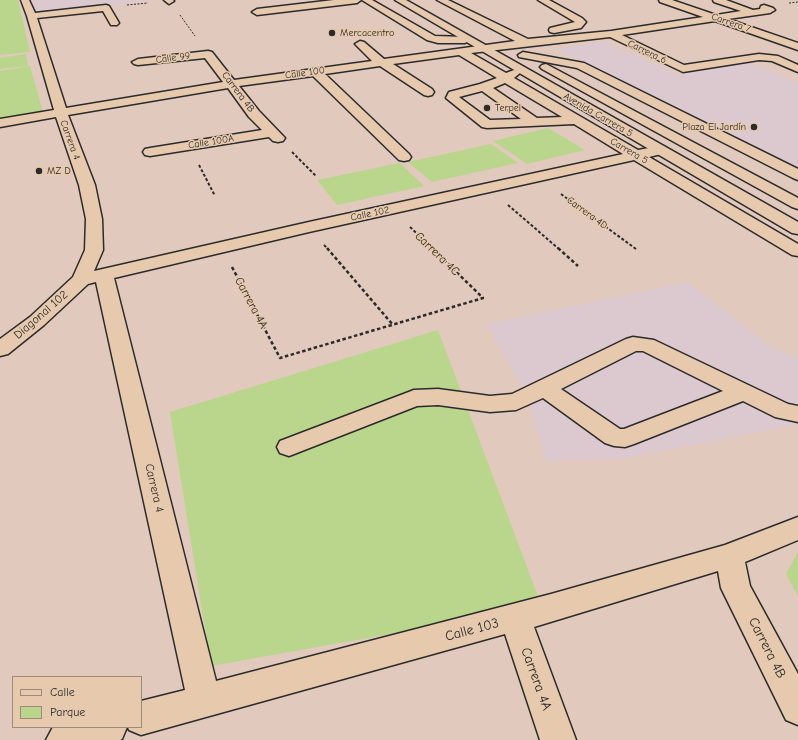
<!DOCTYPE html>
<meta charset="utf-8">
<style>
body{margin:0}
#map{position:relative;width:798px;height:740px;overflow:hidden;background:#e2c9bd;font-family:"Comic Neue",sans-serif}
canvas{display:block}
.legend{position:absolute;left:12px;top:676px;width:130px;height:52px;box-sizing:border-box;background:#e7caae;border:1px solid #9c8a7a;margin:0;padding:5px 7px;list-style:none;font-size:12px;color:#2b2b2b}
.legend li{display:flex;align-items:center;gap:8px;height:20px}
.legend b{width:20px;border:1px solid #9c8a7a}
</style>
<div id="map">
<canvas width="798" height="740"></canvas>
<ul class="legend">
<li><b style="height:5px;background:#e7caae"></b>Calle</li>
<li><b style="height:11px;background:#bad58c"></b>Parque</li>
</ul>
</div>
<script>
const c = document.querySelector('canvas').getContext('2d');
c.lineJoin = 'round';
function fillPath(path, color) {
  c.fillStyle = color;
  c.fill(path, 'evenodd');
}
function shape(rows) {
  const path = new Path2D();
  for (const r of rows) {
    path.moveTo(r[0], r[1]);
    for (let i = 2; i < r.length; i += 2) path.lineTo(r[i], r[i + 1]);
  }
  return path;
}
function stroke(path, color, width, dash) {
  c.strokeStyle = color;
  c.lineWidth = width;
  c.lineCap = dash ? 'butt' : 'round';
  c.setLineDash(dash || []);
  c.stroke(path);
}
function label(font, color, halo, rows, align = 'center') {
  c.font = font + ' "Comic Neue",sans-serif';
  c.lineWidth = 3;
  c.setLineDash([]);
  c.textBaseline = 'middle';
  c.strokeStyle = halo;
  c.fillStyle = color;
  for (const [text, x, y, turn = 0] of rows) {
    c.save();
    c.translate(x, y);
    c.rotate((+turn || 0) * Math.PI / 180);
    c.textAlign = isNaN(turn) ? turn : align;
    if (halo) c.strokeText(text, 0, 0);
    c.fillText(text, 0, 0);
    c.restore();
  }
}
const built = shape([
 [37,0,155,0,31,15,30,1],
 [604,41,678,75,747,62,798,83,798,172,557,49],
 [687,282,771,347,798,358,798,424,622,459,546,461,527,396,487,324]
]);
const green = shape([
 [0,0,18,0,30,52,0,55],
 [26,54,28,66,0,69,0,58],
 [30,66,43,112,0,118,0,71],
 [548,128,585,150,527,164,493,141],
 [491,144,518,163,432,182,408,162],
 [400,163,424,186,337,205,317,180],
 [438,330,542,607,211,666,170,412],
 [798,552,798,596,786,574]
]);
const pathFar2 = shape([
 [789,3,798,2],
 [127,5,148,3],
 [180,15,195,36]
]);
const pathFar1 = shape([
 [292,152,316,176],
 [199,165,215,196],
 [561,194,636,249],
 [508,205,559,249],
 [410,227,433,249],
 [324,245,328,249]
]);
const path = shape([
 [327,248,393,325],
 [558,248,578,266],
 [232,267,280,358,483,298,432,248]
]);
const minor = shape([
 [21,0,29,0,35,13,106,5,109,6,119,23,117,25,111,25,103,11,37,18,66,108,223,82,205,58,138,65,134,64,132,62,138,59,208,51,212,52,234,80,372,61,355,44,360,41,364,42,384,59,515,41,437,0,448,0,528,39,611,31,703,17,660,2,659,0,672,0,716,15,741,11,714,2,713,0,726,0,753,10,760,9,761,6,764,5,773,8,775,10,770,13,728,19,798,43,798,50,715,21,622,35,684,65,759,54,778,56,798,65,798,72,772,61,759,60,683,72,610,37,471,53,506,73,514,70,518,71,520,73,514,78,638,150,660,146,665,147,667,150,665,153,649,157,798,244,798,256,792,255,634,160,309,232,114,278,216,681,551,594,725,545,798,517,798,540,745,562,750,586,798,674,798,725,786,720,721,588,718,571,534,627,576,740,540,740,505,634,141,735,129,730,128,727,141,727,141,701,185,690,96,282,88,284,44,325,8,354,0,356,0,339,30,317,73,277,85,250,86,219,79,185,56,117,0,127,0,119,54,110,27,16,21,0],
 [459,55,497,78,480,84,449,92,446,98,482,127,487,128,574,124,623,154,309,222,94,271,103,250,102,219,95,185,68,115,228,88,249,117,262,130,150,148,145,149,143,152,145,155,150,156,269,137,273,141,278,142,283,141,285,138,259,111,239,86,313,76,399,160,404,161,409,160,411,157,409,154,325,74,380,66,424,95,428,96,432,95,434,92,432,89,393,64,459,55],
 [505,83,562,117,537,118,493,88,505,83],
 [482,91,521,119,490,120,459,97,482,91],
 [164,0,173,0,174,1,169,4,164,0],
 [334,0,361,0,357,3,257,15,252,12,257,9,334,0],
 [362,0,372,0,435,36,465,37,470,40,465,43,438,43,427,40,362,0],
 [538,0,549,0,582,18,586,22,581,28,554,33,550,32,549,30,550,28,575,22,538,0],
 [523,52,584,63,798,169,798,180,793,178,577,68,519,57,518,55,523,52],
 [633,337,654,340,788,404,798,406,798,422,775,417,743,401,634,444,625,447,614,446,605,443,543,398,516,410,490,412,438,405,417,406,289,456,280,453,277,447,280,441,414,390,438,389,490,396,512,394,626,339,633,337],
 [636,351,643,351,723,391,624,429,620,429,561,389,636,351],
 [53,727,127,727,122,739,120,740,46,740,53,727]
]);
const major = shape([
 [395,0,406,0,798,222,798,234,792,233,395,0],
 [546,64,798,198,798,209,792,207,542,69,540,67,542,65,546,64]
]);
const markers = [
 [332,33,4,"#2b2b2b"],
 [487,108,4,"#2b2b2b"],
 [754,127,4,"#2b2b2b"],
 [39,171,4,"#2b2b2b"]
];
const farStreetnames = [
 ["Carrera 7",731,23,19],
 ["Carrera 6",647,52,26],
 ["Calle 99",173,58,-7],
 ["Calle 100",305,73,-8],
 ["Carrera 4B",238,92,53],
 ["Avenida Carrera 5",598,115,30],
 ["Carrera 4",70,140,70],
 ["Calle 100A",211,142,-9],
 ["Carrera 5",629,151,30],
 ["Carrera 4D",587,213,36],
 ["Calle 102",370,214,-12]
];
const farPoinames = [
 ["Mercacentro",340,33],
 ["Terpel",495,108],
 ["Plaza El Jardín",746,127,"right"],
 ["MZ D",47,171]
];
const streetNames = [
 ["Carrera 4C",437,254,44],
 ["Carrera 4A",251,303,62],
 ["Diagonal 102",41,315,-41],
 ["Carrera 4",154,488,77]
];
const nearStreetnames = [
 ["Calle 103",472,630,-15],
 ["Carrera 4B",767,648,63],
 ["Carrera 4A",536,679,70]
];
fillPath(built, '#dcc8cf');
fillPath(green, '#bad58c');
stroke(minor, '#2b2b2b', 3);
stroke(major, '#2b2b2b', 3);
stroke(pathFar2, '#2b2b2b', 1, [2, 1.5]);
stroke(pathFar1, '#2b2b2b', 2, [3, 2]);
stroke(path, '#2b2b2b', 2.5, [3.5, 2.5]);
fillPath(minor, '#e7caae');
fillPath(major, '#e7caae');
for (const [x, y, r, color] of markers) {
  const dot = new Path2D();
  dot.arc(x, y, r, 0, 2 * Math.PI);
  c.fillStyle = color;
  c.fill(dot);
  stroke(dot, '#e7caae', 1.5);
}
label('10px', '#2b2b2b', '#e7caae', farStreetnames);
label('10px', '#2b2b2b', '#e7caae', farPoinames, 'left');
label('12px', '#2b2b2b', '#e7caae', streetNames);
label('14px', '#2b2b2b', '#e7caae', nearStreetnames);
</script>
